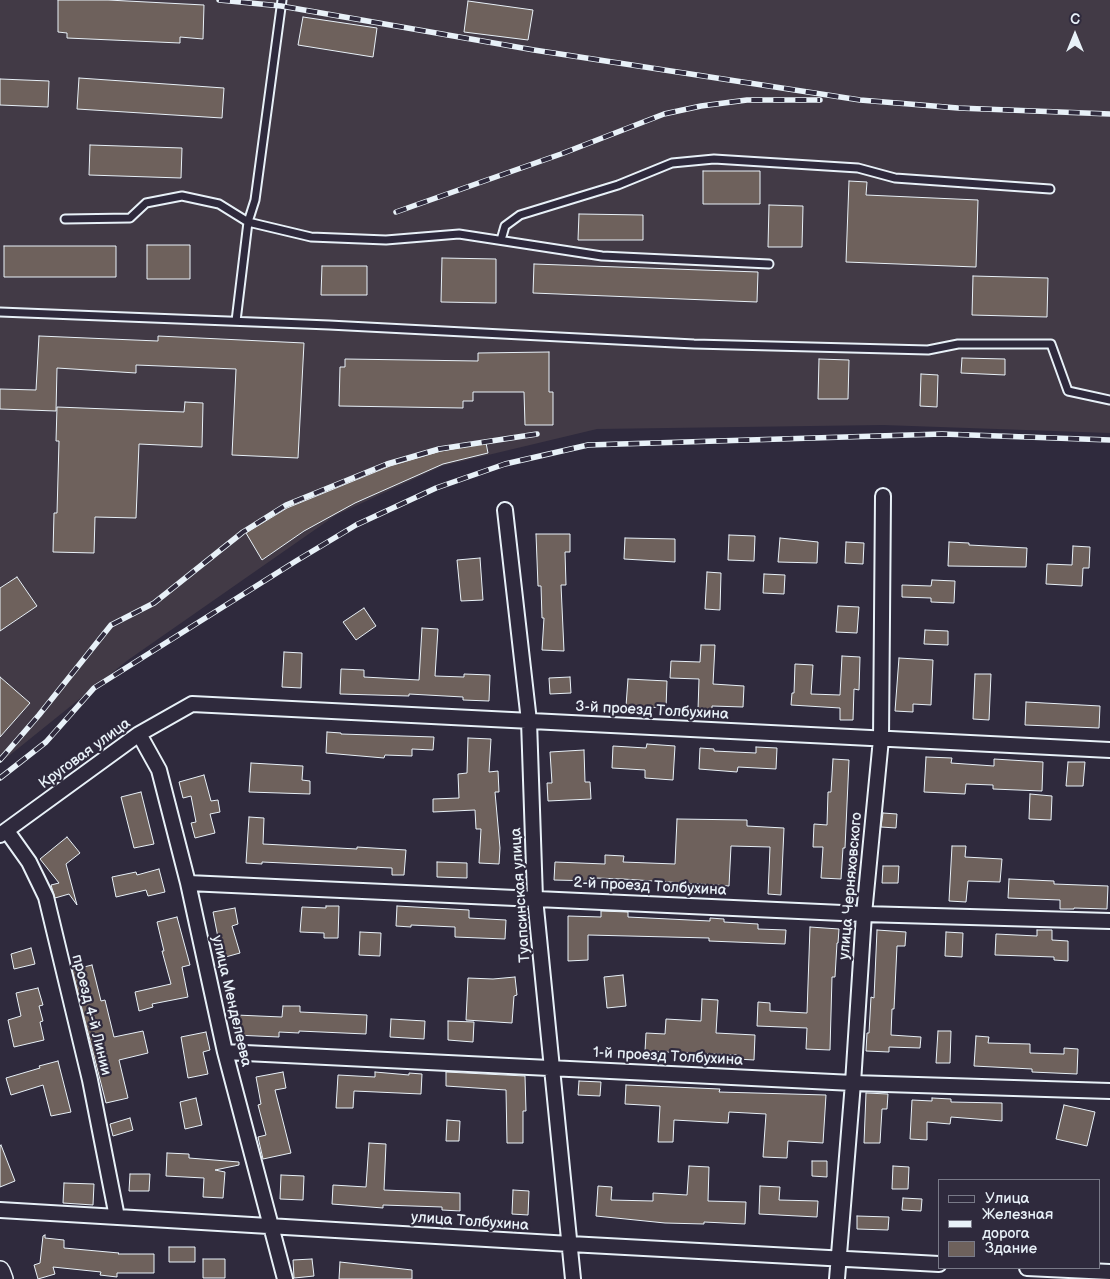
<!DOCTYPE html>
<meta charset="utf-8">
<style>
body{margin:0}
#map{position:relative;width:1110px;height:1279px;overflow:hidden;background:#2f2a3d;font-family:"Balsamiq Sans",sans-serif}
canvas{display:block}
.legend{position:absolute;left:938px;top:1179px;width:162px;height:90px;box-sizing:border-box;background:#2f2a3d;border:1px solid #797a88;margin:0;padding:6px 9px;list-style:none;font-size:15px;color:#e8f1f8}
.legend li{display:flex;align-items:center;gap:10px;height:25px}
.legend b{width:25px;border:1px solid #797a88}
.north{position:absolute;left:1050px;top:10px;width:50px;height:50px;-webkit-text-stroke:4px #2f2a3d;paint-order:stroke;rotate:0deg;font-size:14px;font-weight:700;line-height:20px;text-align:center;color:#e8f1f8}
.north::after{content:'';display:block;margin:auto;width:18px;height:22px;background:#e8f1f8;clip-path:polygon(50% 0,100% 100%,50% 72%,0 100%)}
</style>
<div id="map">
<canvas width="1110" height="1279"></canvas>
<ul class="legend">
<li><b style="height:6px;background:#2f2a3d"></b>Улица</li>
<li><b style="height:6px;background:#e8f1f8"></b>Железная дорога</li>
<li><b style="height:14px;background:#6e615c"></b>Здание</li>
</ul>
<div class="north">С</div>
</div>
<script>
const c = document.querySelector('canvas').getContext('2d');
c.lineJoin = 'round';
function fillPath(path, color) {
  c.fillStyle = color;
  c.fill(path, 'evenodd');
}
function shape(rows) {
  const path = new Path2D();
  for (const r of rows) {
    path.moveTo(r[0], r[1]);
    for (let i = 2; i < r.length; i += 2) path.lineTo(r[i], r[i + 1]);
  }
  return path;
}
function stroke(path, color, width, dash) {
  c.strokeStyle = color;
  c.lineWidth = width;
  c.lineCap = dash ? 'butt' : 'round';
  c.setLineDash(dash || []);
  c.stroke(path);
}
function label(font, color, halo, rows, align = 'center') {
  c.font = font + ' "Balsamiq Sans",sans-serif';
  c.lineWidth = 4.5;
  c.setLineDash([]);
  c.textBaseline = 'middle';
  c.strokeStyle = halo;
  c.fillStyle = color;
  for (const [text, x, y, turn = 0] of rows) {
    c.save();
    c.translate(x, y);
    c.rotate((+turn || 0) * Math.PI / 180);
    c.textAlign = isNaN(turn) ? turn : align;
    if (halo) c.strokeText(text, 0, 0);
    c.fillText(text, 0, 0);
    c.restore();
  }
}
const built = shape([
 [0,0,1110,0,1110,433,883,425,597,429,442,466,336,515,128,660,0,763]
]);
const building = shape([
 [58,0,108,0,204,5,203,39,180,37,180,43,67,38,67,33,58,32,58,0],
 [468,1,533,10,528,40,464,32,468,1],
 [303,17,377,28,373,57,298,45,303,17],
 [79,78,224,88,222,118,77,109,79,78],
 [0,79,49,81,48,107,0,105,0,79],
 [90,145,182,148,181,178,89,175,90,145],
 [703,171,760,171,760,204,703,204,703,171],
 [849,181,867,182,866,195,978,200,976,267,846,262,849,181],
 [769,205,803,206,802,247,768,247,769,205],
 [579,214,643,215,643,240,578,240,579,214],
 [147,245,190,245,190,279,147,279,147,245],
 [4,246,116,246,116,277,4,277,4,246],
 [442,258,496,259,496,303,441,302,442,258],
 [534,264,758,272,757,302,533,293,534,264],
 [322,266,367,266,367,295,321,295,322,266],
 [973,276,1048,278,1047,317,972,315,973,276],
 [39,336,158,341,158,336,304,343,298,458,232,455,236,369,136,365,136,373,57,368,56,411,0,409,0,389,36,390,39,336],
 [549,352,549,392,553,392,553,425,525,425,524,392,473,392,473,401,463,401,463,408,339,406,340,367,345,367,345,359,478,361,478,353,549,352],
 [962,358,1005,359,1005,375,961,373,962,358],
 [819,359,849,360,848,399,818,399,819,359],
 [921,374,938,375,937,407,920,406,921,374],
 [185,402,203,403,202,447,139,444,136,518,95,517,94,553,53,552,54,513,57,513,59,441,56,441,57,407,184,412,185,402],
 [486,443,488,453,443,464,355,503,304,531,262,560,246,533,287,508,390,466,441,451,486,443],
 [536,534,570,534,570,552,565,552,566,585,561,585,564,651,542,650,544,618,542,618,541,586,538,586,536,534],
 [729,535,755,536,754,561,728,560,729,535],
 [625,538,675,539,675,562,624,559,625,538],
 [780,538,818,542,817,563,778,562,780,538],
 [846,542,864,543,863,564,845,563,846,542],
 [949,542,969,543,969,545,1027,548,1026,567,948,566,949,542],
 [1073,546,1090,547,1089,568,1083,568,1082,586,1046,584,1047,564,1072,565,1073,546],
 [480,558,483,600,461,601,457,560,480,558],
 [707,572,721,573,720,610,705,609,707,572],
 [764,574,785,575,784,594,763,593,764,574],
 [17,577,37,606,0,631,0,588,17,577],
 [932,580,955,581,954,603,931,602,931,598,902,597,902,585,931,586,932,580],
 [838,606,859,607,857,633,836,632,838,606],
 [364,608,376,626,356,640,343,622,364,608],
 [422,628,438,629,435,676,464,677,464,674,490,675,489,701,463,700,463,697,409,694,409,696,340,694,341,669,364,670,364,677,419,680,422,628],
 [925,630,948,631,948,645,924,644,925,630],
 [701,645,715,645,713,684,744,686,743,707,712,706,712,711,698,710,699,679,670,678,671,661,700,662,701,645],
 [284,652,302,653,301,688,282,687,284,652],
 [842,656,860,657,859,690,854,689,853,720,840,720,840,708,791,705,792,693,794,693,795,664,813,665,811,694,840,695,842,656],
 [899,658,933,660,931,705,913,704,913,712,895,711,899,658],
 [975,674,991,674,989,720,973,719,975,674],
 [0,677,30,703,0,737,0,677],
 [570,677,571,693,550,694,549,678,570,677],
 [628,679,667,681,666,708,626,706,628,679],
 [1026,702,1100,706,1099,728,1025,725,1026,702],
 [327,732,341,733,341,734,434,737,433,750,412,749,412,756,385,755,384,758,326,753,327,732],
 [468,738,491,739,489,772,498,771,499,792,495,792,500,848,499,864,479,863,481,829,476,829,475,810,433,812,433,799,459,798,458,774,467,773,468,738],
 [647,744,675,746,673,780,645,778,645,770,612,768,613,746,646,748,647,744],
 [756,747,777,748,776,769,738,767,737,772,699,769,700,748,714,749,714,751,756,753,756,747],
 [584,750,585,782,590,782,591,799,548,801,547,783,552,783,550,752,584,750],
 [926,757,952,758,951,763,994,766,994,759,1043,762,1042,791,993,789,993,785,966,784,965,794,924,792,926,757],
 [833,759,849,760,845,848,843,848,841,879,821,878,823,847,813,847,814,824,827,825,828,792,831,792,833,759],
 [1068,762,1085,762,1083,786,1066,786,1068,762],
 [251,763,303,766,302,780,310,781,310,794,249,792,251,763],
 [204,775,211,801,218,800,220,812,210,814,215,833,195,838,191,823,196,822,191,796,183,798,179,782,204,775],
 [141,792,154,844,134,848,121,797,141,792],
 [1030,794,1052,796,1051,820,1029,819,1030,794],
 [883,813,897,814,896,828,881,827,883,813],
 [249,817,264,818,263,844,357,849,357,847,406,850,404,875,392,875,392,868,262,862,262,864,246,863,249,817],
 [677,819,747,820,747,826,784,828,781,895,768,894,770,847,731,846,729,886,623,879,596,878,596,881,554,880,555,862,605,864,605,855,624,856,623,862,675,864,677,819],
 [67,837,80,853,66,864,77,905,69,894,55,898,51,885,59,883,40,859,67,837],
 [952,846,966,846,965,857,1002,859,1000,882,968,881,966,902,949,901,952,846],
 [437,862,467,863,467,878,437,877,437,862],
 [883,866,899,866,898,883,882,883,883,866],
 [159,869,165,892,148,896,146,890,116,897,112,877,136,872,137,875,159,869],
 [1009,879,1054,881,1054,884,1108,886,1107,909,1074,908,1074,909,1060,909,1060,900,1008,898,1009,879],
 [326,906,339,906,338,938,324,938,324,933,300,932,302,907,326,908,326,906],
 [397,906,469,910,469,918,506,920,505,939,455,937,455,927,411,925,411,927,396,926,397,906],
 [235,908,238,924,232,926,240,953,222,958,213,912,235,908],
 [601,911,628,912,628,917,710,921,710,918,724,919,724,922,758,924,758,929,786,930,785,944,709,941,709,938,588,935,588,960,568,961,568,916,601,917,601,911],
 [177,917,190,965,182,967,188,997,152,1004,153,1007,139,1011,135,992,171,984,162,951,164,951,157,922,177,917],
 [810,927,839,929,838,943,837,943,835,977,832,977,830,1050,806,1049,807,1028,757,1026,758,1002,770,1003,770,1011,807,1013,810,927],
 [877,930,906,932,905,946,897,946,894,1009,892,1009,891,1035,921,1037,920,1048,889,1047,889,1052,866,1051,867,1033,869,1033,871,997,874,998,877,930],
 [1037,930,1052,930,1052,940,1068,941,1068,961,1054,960,1054,957,995,955,996,934,1037,936,1037,930],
 [360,932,381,933,380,956,359,955,360,932],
 [946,932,963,933,962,957,945,956,946,932],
 [31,948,35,964,14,969,11,954,31,948],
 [92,965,101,1001,105,1000,114,1037,143,1031,148,1053,119,1060,128,1098,106,1103,72,970,92,965],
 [623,975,626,1006,607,1008,604,977,623,975],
 [515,977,517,995,514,996,512,1023,466,1020,468,978,493,979,515,977],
 [38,988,43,1005,39,1006,43,1021,40,1022,44,1040,14,1047,8,1020,21,1016,16,993,38,988],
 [702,999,718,1000,716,1033,755,1035,754,1060,737,1059,737,1055,645,1051,646,1033,665,1034,666,1019,701,1021,702,999],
 [283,1006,300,1006,300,1012,367,1015,366,1034,299,1031,299,1033,279,1032,279,1037,235,1035,236,1015,282,1017,283,1006],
 [391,1019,425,1021,424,1039,390,1037,391,1019],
 [448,1021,474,1022,473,1042,448,1040,448,1021],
 [938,1031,951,1031,950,1063,936,1063,938,1031],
 [206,1032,210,1050,203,1052,208,1074,188,1078,181,1037,206,1032],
 [976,1036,989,1037,988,1043,1030,1044,1030,1053,1064,1054,1064,1048,1078,1049,1077,1074,1032,1072,1032,1069,974,1066,976,1036],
 [58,1061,71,1112,51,1116,43,1085,11,1095,6,1078,40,1068,39,1066,58,1061],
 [283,1072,286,1088,275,1090,291,1153,263,1159,258,1137,266,1135,258,1105,261,1104,256,1077,283,1072],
 [375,1072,409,1075,409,1073,422,1074,421,1094,354,1091,353,1108,336,1108,338,1075,375,1077,375,1072],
 [446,1072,525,1076,526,1111,523,1111,523,1143,507,1143,506,1090,446,1086,446,1072],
 [579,1081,601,1082,600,1096,578,1095,579,1081],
 [626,1085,720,1089,719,1092,826,1095,823,1143,788,1141,787,1158,763,1157,766,1114,729,1112,728,1123,674,1120,673,1142,658,1142,660,1106,625,1104,626,1085],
 [866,1093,888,1094,887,1109,882,1109,880,1143,864,1143,866,1093],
 [196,1098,202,1125,185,1129,180,1102,196,1098],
 [932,1098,951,1099,951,1102,1002,1103,1002,1121,951,1117,950,1124,927,1122,927,1140,910,1139,912,1100,932,1101,932,1098],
 [1064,1105,1095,1112,1087,1146,1056,1139,1064,1105],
 [130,1118,133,1130,113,1136,110,1124,130,1118],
 [447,1120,460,1121,459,1141,446,1141,447,1120],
 [369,1143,386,1144,384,1190,460,1193,460,1211,442,1210,442,1207,383,1205,383,1208,332,1204,333,1185,366,1187,369,1143],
 [1,1145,15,1181,0,1187,0,1146,1,1145],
 [167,1153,189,1154,189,1158,239,1162,239,1165,215,1170,225,1172,223,1198,203,1197,204,1178,166,1176,167,1153],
 [812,1161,827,1161,827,1177,812,1176,812,1161],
 [689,1166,709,1167,708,1201,746,1202,745,1224,704,1222,704,1224,665,1223,596,1216,598,1186,612,1187,611,1200,653,1201,653,1193,687,1195,689,1166],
 [893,1166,909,1167,908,1189,892,1189,893,1166],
 [130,1174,150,1174,149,1191,129,1191,130,1174],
 [281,1175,304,1176,303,1200,280,1199,281,1175],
 [64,1183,94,1184,93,1205,63,1203,64,1183],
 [760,1186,780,1187,779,1200,818,1201,817,1217,759,1214,760,1186],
 [513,1190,529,1191,528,1215,512,1214,513,1190],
 [903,1198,922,1199,921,1211,902,1210,903,1198],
 [857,1216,889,1217,888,1230,857,1229,857,1216],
 [45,1235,45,1238,64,1240,64,1248,119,1253,118,1254,154,1254,154,1273,117,1273,117,1277,100,1275,101,1272,53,1267,55,1274,38,1279,34,1265,40,1263,43,1236,45,1235],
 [169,1247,195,1247,195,1262,169,1262,169,1247],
 [203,1259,225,1259,225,1278,203,1278,203,1259],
 [312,1259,314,1276,294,1278,293,1260,312,1259],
 [340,1262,412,1270,412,1279,339,1279,340,1262]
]);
const lane = shape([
 [282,0,255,200,248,222,311,237,386,240,459,234,602,256,769,264],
 [65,219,130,218,146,203,182,196,219,204,248,222,236,321],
 [501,240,505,226,520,215,618,185,672,163,714,159,858,168,895,178,1050,189],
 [0,312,329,325,694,344,928,350,958,344,1051,344,1068,391,1110,400]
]);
const street = shape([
 [505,510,529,721,535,898,573,1279],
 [139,734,159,770,188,883,225,1052,285,1279],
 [7,831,29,862,46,897,90,1080,117,1217],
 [0,835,139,734,192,704,1110,750],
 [188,883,864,914,1110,921],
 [225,1052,853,1083,1110,1091],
 [0,1210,570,1244,939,1264],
 [1027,1268,1110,1272],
 [837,1279,853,1083,864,914,881,739,883,496]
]);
const secondary = shape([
 [0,1271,3,1279]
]);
const rail = shape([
 [219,0,281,6,534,50,860,100,958,108,1110,114],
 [396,212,561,154,664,114,701,106,747,100,820,100],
 [0,760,39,715,111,625,154,603,243,532,286,505,387,464,439,449,537,434],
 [0,778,46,742,94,688,296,561,356,525,436,488,505,464,588,445,942,434,1110,440]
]);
const streetNames = [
 ["3-й проезд Толбухина",652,711,3],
 ["Круговая улица",85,754,-36],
 ["улица Черняховского",851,886,-85],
 ["2-й проезд Толбухина",650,887,3],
 ["Туапсинская улица",521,895,-94],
 ["улица Менделеева",231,1001,77],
 ["проезд 4-й Линии",91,1015,76],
 ["1-й проезд Толбухина",668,1057,3],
 ["улица Толбухина",470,1222,4]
];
fillPath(built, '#423a46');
fillPath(building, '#6e615c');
stroke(building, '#e8f1f8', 1);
stroke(lane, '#e8f1f8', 11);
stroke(street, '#e8f1f8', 18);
stroke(secondary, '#e8f1f8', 22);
stroke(lane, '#2f2a3d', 7);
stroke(street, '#2f2a3d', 14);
stroke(secondary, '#2f2a3d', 19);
stroke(rail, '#e8f1f8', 5.5);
stroke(rail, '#2f2a3d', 4, [11]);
label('15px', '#e8f1f8', '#2f2a3d', streetNames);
</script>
